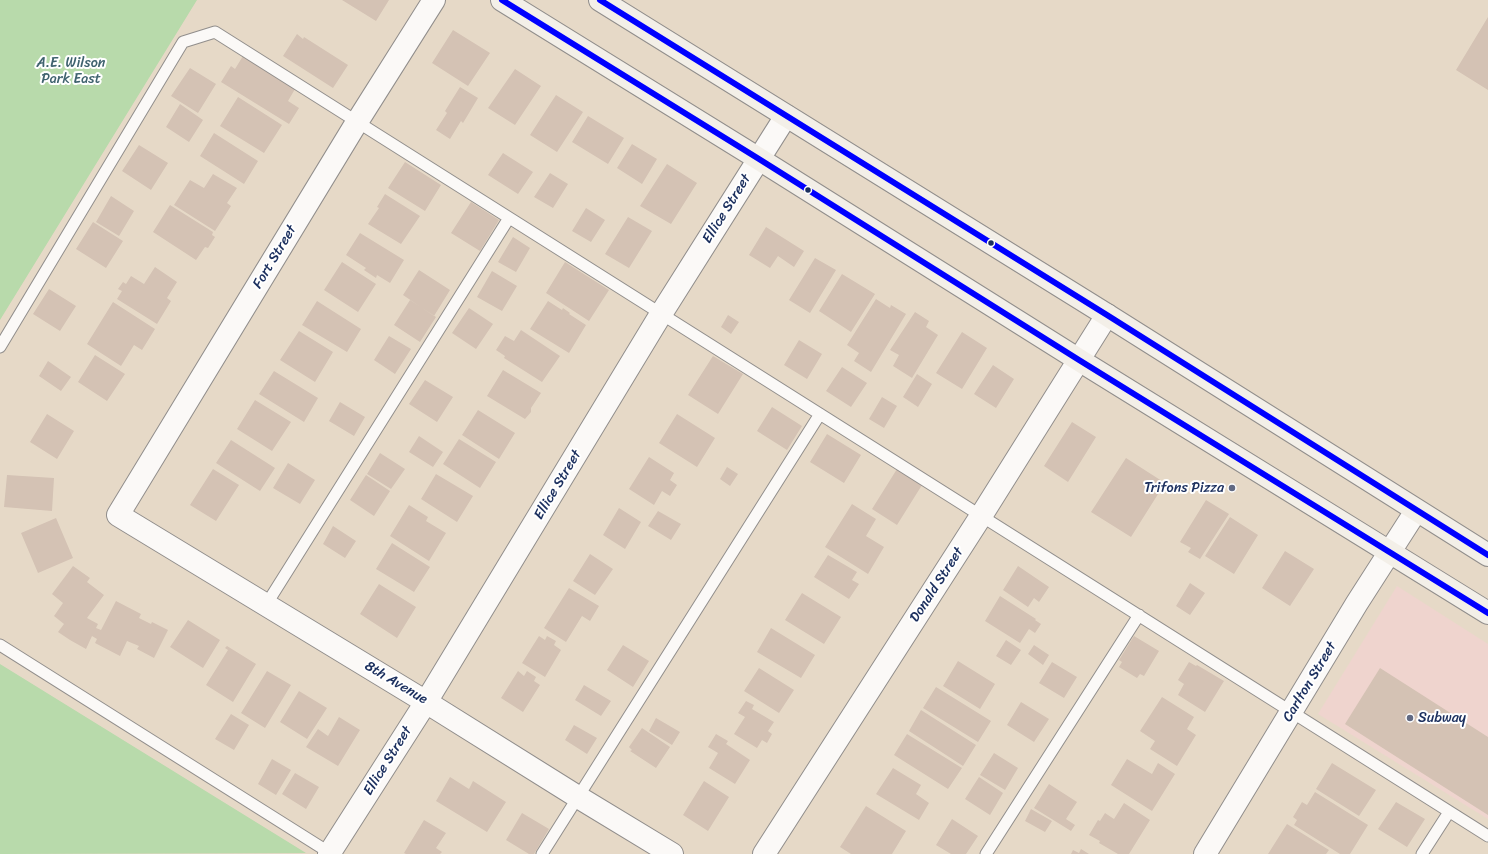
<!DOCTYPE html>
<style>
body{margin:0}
canvas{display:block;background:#e6d9c7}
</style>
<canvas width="1488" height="854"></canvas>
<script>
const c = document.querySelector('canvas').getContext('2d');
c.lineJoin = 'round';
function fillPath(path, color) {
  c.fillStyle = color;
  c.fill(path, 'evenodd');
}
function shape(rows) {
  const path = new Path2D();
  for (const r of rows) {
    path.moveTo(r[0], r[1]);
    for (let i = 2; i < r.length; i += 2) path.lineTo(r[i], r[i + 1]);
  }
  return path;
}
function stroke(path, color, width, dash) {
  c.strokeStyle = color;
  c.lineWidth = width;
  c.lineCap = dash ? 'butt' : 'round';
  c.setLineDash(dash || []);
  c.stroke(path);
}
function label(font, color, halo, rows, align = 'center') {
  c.font = font + ' Sriracha,sans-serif';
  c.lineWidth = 4;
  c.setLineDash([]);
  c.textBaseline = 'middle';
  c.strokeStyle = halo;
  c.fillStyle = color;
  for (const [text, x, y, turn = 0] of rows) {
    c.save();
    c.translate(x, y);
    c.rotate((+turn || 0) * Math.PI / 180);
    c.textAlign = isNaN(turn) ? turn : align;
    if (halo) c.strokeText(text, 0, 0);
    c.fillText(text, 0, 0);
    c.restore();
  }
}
const built = shape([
 [1397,586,1488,644,1488,819,1318,714]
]);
const green = shape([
 [0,0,197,0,0,320],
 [0,664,306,853,0,854]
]);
const building = shape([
 [342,0,389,0,376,21],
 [1488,17,1488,90,1456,70],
 [453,30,490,53,468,86,432,63],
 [297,34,303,39,304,37,348,65,333,88,283,56],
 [243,56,295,89,288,101,299,108,289,124,221,82,231,66,235,69],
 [190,68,216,84,198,113,171,96],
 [515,69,541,86,515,125,488,108],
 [460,87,478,98,463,123,461,121,450,139,436,130,447,113,445,111],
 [556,95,583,112,557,152,530,135],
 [238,97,282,125,264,153,220,126],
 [180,104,203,120,189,142,166,127],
 [588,116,624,138,608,164,572,142],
 [214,133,258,161,244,184,200,156],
 [632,144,657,159,642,184,617,168],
 [139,145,168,163,151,190,122,171],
 [503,153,533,172,518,194,488,175],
 [405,162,441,185,425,211,388,188],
 [667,164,697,183,671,224,640,206],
 [550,173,568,184,553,208,534,197],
 [213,174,237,188,227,203,231,206,215,231,174,205,190,180,204,188],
 [385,194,420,216,401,244,368,224,379,208,377,207],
 [111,196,134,211,119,236,96,222],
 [471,202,499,220,480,251,451,233],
 [170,205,213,232,212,235,215,237,208,248,205,247,196,260,153,232],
 [586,208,605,220,591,242,572,231],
 [628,217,652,231,629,268,605,254],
 [93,222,123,241,106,268,76,249],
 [766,227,804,251,794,267,778,256,770,268,749,255],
 [360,233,404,260,390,283,377,275,376,278,364,270,366,268,346,255],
 [513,237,530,248,516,272,498,262],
 [815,258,836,270,810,313,789,300],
 [342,262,376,284,358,312,324,290],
 [565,262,609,290,589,321,546,293],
 [155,267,177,282,167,298,171,301,157,324,117,299,122,291,118,289,123,282,126,284,131,276,144,284],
 [419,270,450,290,434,316,403,295],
 [492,271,517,286,502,311,477,297],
 [842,274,875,294,851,332,819,311],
 [49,289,76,306,60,331,33,314],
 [876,299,890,308,891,305,906,314,871,372,854,361,859,353,847,345],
 [410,300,436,317,420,342,394,325],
 [317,301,361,329,347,352,302,325],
 [548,301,562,310,563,308,570,313,569,314,586,325,569,353,530,329],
 [113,302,155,329,142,350,134,345,121,366,87,344],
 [469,308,493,324,476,349,452,333],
 [915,312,929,321,926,327,938,335,912,378,893,366,899,355,890,350],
 [728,315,739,322,731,334,721,327],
 [521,330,560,356,542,382,504,358,505,356,496,350,505,336,514,341],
 [299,331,333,352,315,382,280,360],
 [962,332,987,348,962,389,936,373],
 [389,336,411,349,395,374,374,360],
 [799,340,822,354,807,379,784,365],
 [95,355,125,374,107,401,78,382],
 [713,356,743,374,718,414,688,395],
 [48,361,71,377,61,391,39,376],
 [993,365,1014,379,996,408,974,394],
 [842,367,867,383,851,407,826,391],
 [503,370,541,393,531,408,531,412,525,419,487,396],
 [274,371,318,398,304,422,259,394],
 [917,374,932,384,918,407,903,397],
 [425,380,453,397,437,422,409,404],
 [882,397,897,406,884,428,869,419],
 [255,400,291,422,272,451,237,429],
 [340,402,365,417,354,436,329,421],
 [772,407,802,426,787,450,757,431],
 [478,410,515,433,499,459,462,435],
 [47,414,74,431,57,459,30,442],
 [677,414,715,438,697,467,659,443],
 [1072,422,1096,437,1068,482,1044,466],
 [827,434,861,455,844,483,810,462],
 [419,436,443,452,433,467,409,452],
 [459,439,496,462,480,488,443,464],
 [231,440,275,468,260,491,216,463],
 [380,453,405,469,391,489,367,474],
 [649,457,674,473,670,480,677,485,670,496,662,491,654,505,629,489],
 [1126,458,1165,483,1131,537,1091,512],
 [288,463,315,480,300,504,273,488],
 [727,467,738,474,730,486,720,479],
 [213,469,239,485,216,521,190,505],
 [897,469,922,485,897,525,872,509],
 [436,474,473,496,457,522,421,499],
 [7,475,54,478,52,511,4,507],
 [366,475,390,491,374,516,350,500],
 [1206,500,1229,514,1200,559,1188,552,1191,548,1180,542],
 [852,504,876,519,866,536,884,547,868,574,825,547],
 [409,505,428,517,426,521,446,533,429,561,390,536],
 [619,508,641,522,625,549,603,535],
 [658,511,681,524,671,540,648,526],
 [1230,517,1258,535,1234,574,1205,556],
 [56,518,73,558,38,573,21,533],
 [333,526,356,541,345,558,323,544],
 [392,543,430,567,414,592,376,569],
 [1285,551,1314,569,1290,606,1262,588],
 [590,554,613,569,595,595,573,581],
 [828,555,857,572,852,580,859,584,849,599,814,577],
 [73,566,90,578,87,582,104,595,87,618,98,624,96,628,101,630,116,601,141,614,139,618,151,624,152,622,168,630,154,658,137,649,139,646,127,641,120,656,95,643,97,639,92,636,86,649,70,640,58,632,64,624,54,616,63,603,52,594],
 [1018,566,1049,587,1039,602,1034,598,1028,607,1003,590],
 [1190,583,1205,593,1190,615,1176,606],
 [379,584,416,607,397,638,360,614],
 [569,588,599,606,590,621,582,616,566,642,544,628],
 [802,593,841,617,824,644,785,620],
 [1000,596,1036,619,1035,620,1041,624,1035,633,1029,629,1020,643,985,621],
 [188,620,220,640,203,668,170,647],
 [771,628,815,655,801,678,757,652],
 [539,636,545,640,547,636,556,641,554,645,561,650,545,677,522,663],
 [1134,636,1159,651,1144,676,1140,674,1137,678,1119,667,1122,662,1119,660],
 [1006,640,1021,650,1011,665,996,656],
 [623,645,649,661,633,687,607,670],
 [1034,645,1049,655,1043,665,1028,654],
 [227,646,256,664,233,702,206,685,228,650,225,648],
 [958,661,995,684,980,709,943,686],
 [1052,662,1077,677,1064,698,1039,683],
 [1189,662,1196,666,1197,665,1224,681,1205,712,1178,695,1184,684,1178,680],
 [759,668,794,690,779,713,744,691],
 [1380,668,1488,737,1488,815,1345,724],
 [267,671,291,685,265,728,241,713],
 [518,671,524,676,527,671,536,677,534,681,540,685,523,712,501,698],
 [584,685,611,701,601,716,575,700],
 [936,687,991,721,978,742,923,708],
 [299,691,327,708,307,739,280,722],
 [1162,697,1194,717,1187,729,1196,735,1177,766,1150,749,1155,741,1140,731],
 [746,701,754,705,752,709,774,722,768,731,772,734,767,743,762,740,757,748,734,734,745,717,738,713],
 [1021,702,1049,719,1034,742,1007,725],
 [921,710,976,745,963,766,909,731],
 [231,714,249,725,234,750,215,739],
 [339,717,360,730,338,766,306,747,318,729,328,736],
 [656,718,680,732,672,745,649,731],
 [574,725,597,738,587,754,565,740],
 [642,728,670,747,656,768,630,751,632,750,629,747],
 [716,734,728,741,726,744,750,760,735,784,709,768,718,753,708,747],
 [907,734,962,768,948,789,894,755],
 [994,753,1018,768,1005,790,980,775],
 [272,759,291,770,276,795,258,784],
 [1127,759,1152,774,1158,763,1175,774,1152,811,1111,785],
 [1332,763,1376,790,1359,816,1316,789],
 [893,768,921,785,916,794,929,803,919,820,876,794],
 [295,773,319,787,306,809,282,794],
 [450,777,469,789,473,781,506,802,487,832,436,801],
 [979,777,1003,793,990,815,965,799],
 [704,781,729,797,708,831,683,815],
 [1049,784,1077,802,1066,819,1075,825,1071,831,1034,808],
 [1315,792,1368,825,1350,854,1340,854,1294,825,1297,820,1293,817,1302,802,1307,805],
 [1396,802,1425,819,1407,847,1378,829],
 [1124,803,1150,820,1129,854,1118,854,1099,843,1100,841,1089,835,1098,820,1100,821,1105,813,1114,819],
 [866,806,906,831,892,854,851,854,840,847],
 [1031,809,1052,821,1045,832,1025,821],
 [522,813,549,829,534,854,529,854,506,840],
 [952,819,978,836,966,854,951,854,936,845],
 [424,820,446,833,436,848,442,852,440,854,406,854,404,853],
 [1287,824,1329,850,1326,854,1268,854],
 [1081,849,1089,854,1071,854,1073,850,1079,853]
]);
const lane = shape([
 [0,347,183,42,215,32,1488,836],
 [266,605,509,218],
 [0,645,330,853],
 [542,854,820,414],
 [986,854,1139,615],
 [1422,854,1449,812]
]);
const street = shape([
 [434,0,357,122,118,515,426,702,578,797,672,854],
 [329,854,426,702,661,314,786,116],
 [764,854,981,516,1107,315],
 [1205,854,1357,603,1416,511]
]);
const secondary = shape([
 [502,0,759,159,1079,360,1488,613],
 [600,0,1107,315,1488,555]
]);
const bus1 = shape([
 [502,0,759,159,1079,360,1488,613],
 [600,0,1107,315,1488,555]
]);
const markers = [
 [808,190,3.5,"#1b2f5e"],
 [991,243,3.5,"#1b2f5e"],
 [1232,488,4,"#626a83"],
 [1410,718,4,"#626a83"]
];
const parkNames = [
 ["A.E. Wilson",71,63],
 ["Park East",71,79]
];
const streetNames = [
 ["Ellice Street",727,209,-58],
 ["Fort Street",275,257,-59],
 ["Ellice Street",558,485,-59],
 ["Donald Street",937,585,-57],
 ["Carlton Street",1310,682,-59],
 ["8th Avenue",396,683,31],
 ["Ellice Street",388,761,-58]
];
const poiNames = [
 ["Trifons Pizza",1224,488],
 ["Subway",1418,718,"left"]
];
fillPath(built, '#efd4ce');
fillPath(green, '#b8daab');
fillPath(building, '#d4c2b4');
stroke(lane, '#918e8c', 13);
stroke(street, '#918e8c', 24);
stroke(secondary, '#918e8c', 24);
stroke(lane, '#fbf9f7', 11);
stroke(street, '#fbf9f7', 22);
stroke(secondary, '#f3efe8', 22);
stroke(bus1, '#00f', 6);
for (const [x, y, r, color] of markers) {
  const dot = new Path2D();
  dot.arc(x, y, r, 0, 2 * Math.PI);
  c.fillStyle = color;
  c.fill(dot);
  stroke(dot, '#fff', 1.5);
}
label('14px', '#3f626e', '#fff', parkNames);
label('14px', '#1b2f5e', '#fff', streetNames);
label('14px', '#1b2f5e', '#fff', poiNames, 'right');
</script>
